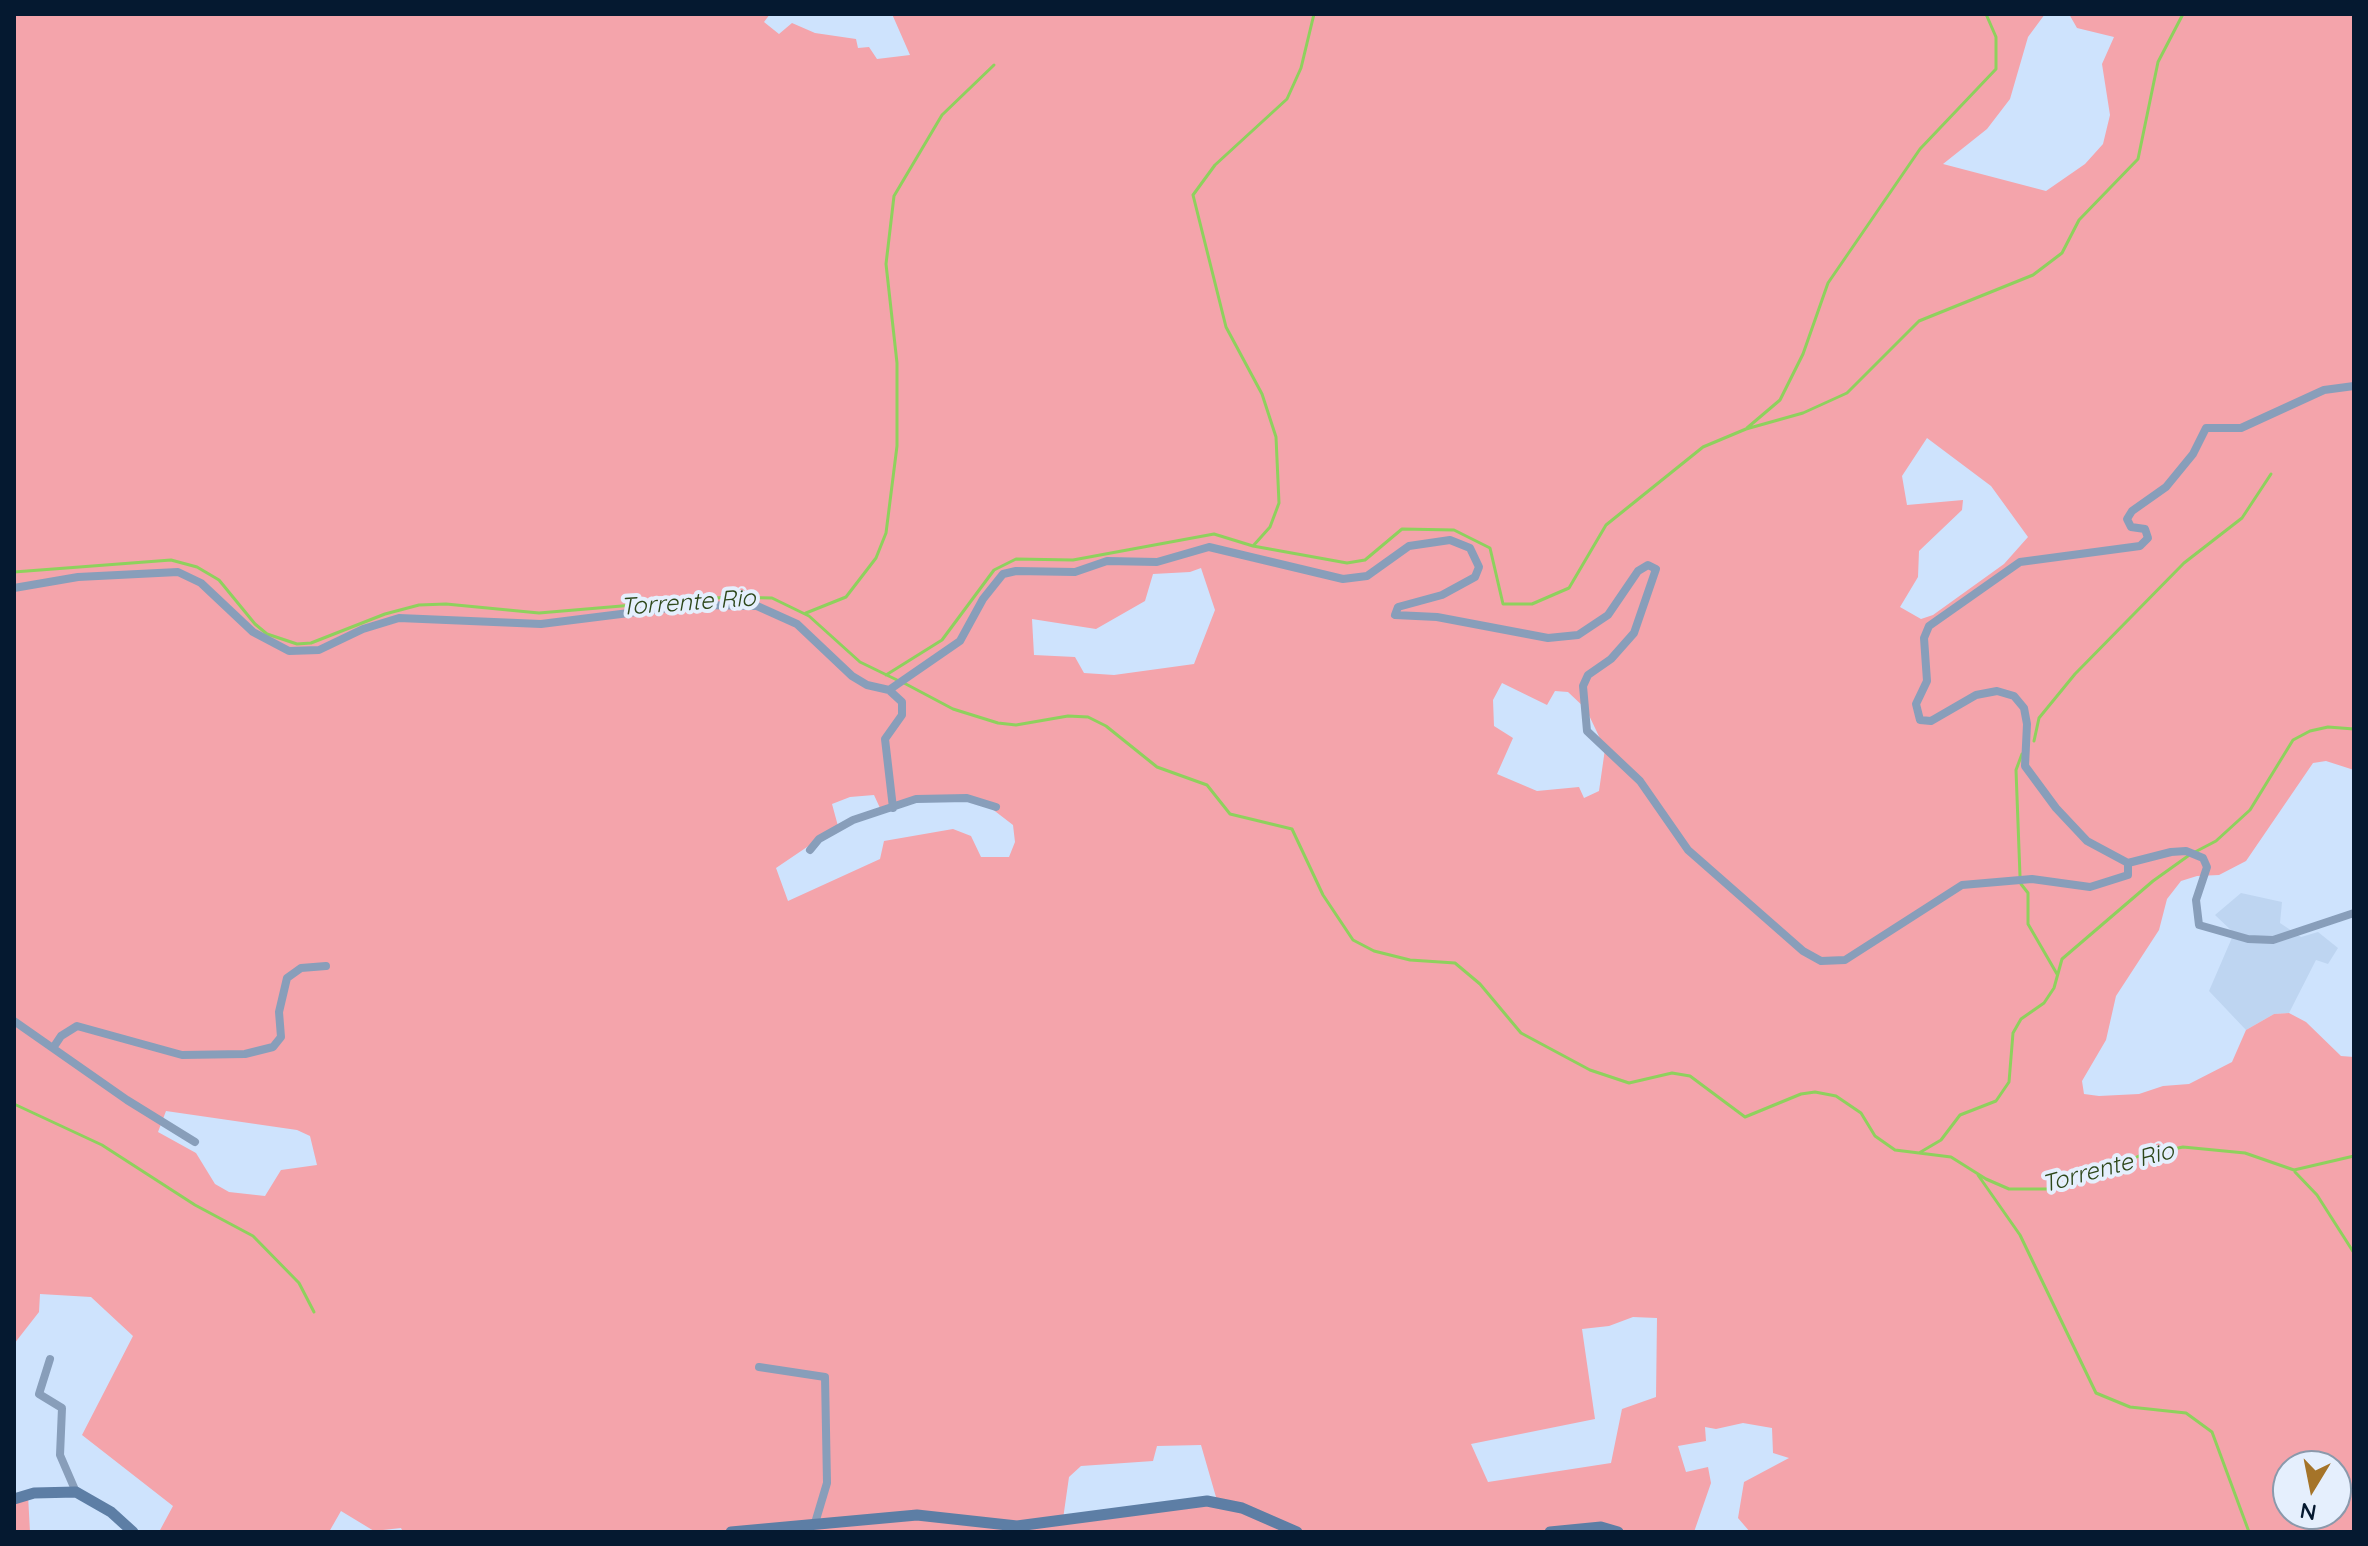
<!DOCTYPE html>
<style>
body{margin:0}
#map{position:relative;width:2368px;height:1546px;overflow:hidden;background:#cee3fd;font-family:Quicksand,sans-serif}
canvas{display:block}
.frame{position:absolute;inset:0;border:16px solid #051930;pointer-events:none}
.north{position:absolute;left:2272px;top:1450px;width:80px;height:80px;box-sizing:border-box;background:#e5effd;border:2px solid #8b99ab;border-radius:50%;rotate:190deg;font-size:22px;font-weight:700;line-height:32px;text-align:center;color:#051930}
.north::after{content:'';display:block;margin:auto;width:28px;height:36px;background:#a57429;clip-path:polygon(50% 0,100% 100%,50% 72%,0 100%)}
</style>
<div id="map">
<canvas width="2368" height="1546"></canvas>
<div class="frame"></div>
<div class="north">N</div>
</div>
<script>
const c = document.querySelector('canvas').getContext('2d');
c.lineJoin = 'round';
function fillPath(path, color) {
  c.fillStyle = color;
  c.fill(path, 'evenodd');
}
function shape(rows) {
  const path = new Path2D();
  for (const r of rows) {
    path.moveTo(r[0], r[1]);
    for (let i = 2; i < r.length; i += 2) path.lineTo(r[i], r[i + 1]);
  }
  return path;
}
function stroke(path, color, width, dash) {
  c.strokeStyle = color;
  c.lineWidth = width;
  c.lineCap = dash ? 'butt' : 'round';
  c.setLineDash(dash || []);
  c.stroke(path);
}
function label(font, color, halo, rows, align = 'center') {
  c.font = font + ' Quicksand,sans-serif';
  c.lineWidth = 8;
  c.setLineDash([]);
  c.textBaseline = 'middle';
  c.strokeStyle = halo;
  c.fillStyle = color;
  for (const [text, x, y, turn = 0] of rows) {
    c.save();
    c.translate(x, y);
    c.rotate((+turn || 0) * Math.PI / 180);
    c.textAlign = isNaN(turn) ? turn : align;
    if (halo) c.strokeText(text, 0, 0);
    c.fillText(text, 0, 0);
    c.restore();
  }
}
const built = shape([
 [2241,893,2282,902,2280,923,2301,937,2318,932,2338,948,2328,964,2316,960,2289,1013,2274,1014,2246,1030,2209,991,2234,933,2215,915]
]);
const green = shape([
 [14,14,770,14,764,22,779,34,792,23,815,33,856,39,858,48,869,47,877,59,910,55,892,14,2045,14,2028,37,2010,99,1987,129,1943,164,2046,191,2085,164,2103,144,2110,115,2102,64,2114,37,2077,28,2069,14,2354,14,2354,770,2326,761,2313,763,2246,861,2219,875,2197,876,2181,881,2167,899,2159,930,2116,996,2106,1040,2082,1081,2084,1094,2099,1096,2139,1094,2163,1086,2189,1084,2232,1062,2246,1030,2274,1014,2289,1013,2306,1022,2341,1056,2354,1057,2354,1532,1750,1532,1738,1518,1744,1482,1789,1458,1773,1453,1772,1428,1743,1423,1716,1429,1705,1427,1706,1441,1678,1446,1686,1472,1708,1467,1711,1483,1694,1532,403,1532,401,1528,374,1531,341,1511,329,1532,159,1532,173,1506,82,1435,133,1336,91,1297,40,1294,39,1312,14,1344],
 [1927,438,1991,486,2028,537,2004,564,1933,615,1921,619,1900,607,1918,577,1919,551,1962,510,1963,500,1907,505,1902,476],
 [1201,568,1215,610,1194,664,1114,675,1084,673,1075,657,1034,655,1032,619,1096,629,1145,601,1153,574,1190,572],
 [1502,683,1547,705,1555,691,1568,692,1586,709,1605,749,1599,791,1584,798,1579,787,1537,791,1497,774,1513,738,1494,726,1493,700],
 [874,795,880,808,922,800,957,799,987,805,1013,825,1015,842,1009,857,981,857,971,836,953,829,884,841,880,859,788,901,776,868,838,826,832,804,850,797],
 [166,1111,297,1130,310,1136,317,1165,281,1170,265,1196,229,1192,215,1184,196,1153,158,1132],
 [1633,1317,1657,1318,1656,1397,1622,1409,1611,1463,1488,1482,1471,1444,1595,1419,1582,1329,1609,1326],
 [1201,1445,1218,1504,1063,1519,1069,1477,1081,1466,1153,1461,1157,1446],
 [2288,1466,2336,1466,2336,1514,2288,1514],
 [28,1495,30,1532,14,1532,14,1499]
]);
const stream = shape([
 [1747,428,1780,400,1803,354,1828,283,1920,149,1996,69,1996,37,1986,14],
 [1253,546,1270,527,1279,503,1276,437,1262,394,1226,327,1193,195,1215,165,1287,99,1301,68,1314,14],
 [14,572,171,560,197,567,219,580,255,624,267,634,297,644,311,643,385,614,419,605,446,604,539,613,728,597,772,598,809,616,860,662,897,680],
 [806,613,846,597,876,558,886,533,897,446,897,363,886,264,894,196,942,115,994,65],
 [886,675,942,640,994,570,1016,559,1073,560,1214,534,1253,546,1347,563,1365,560,1402,529,1454,530,1490,548,1503,604,1532,604,1569,588,1606,525,1703,447,1746,429,1803,413,1847,393,1919,321,2033,275,2062,253,2079,220,2138,159,2158,62,2183,14],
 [904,683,953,709,998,723,1016,725,1068,716,1088,717,1106,726,1157,767,1207,785,1230,814,1292,829,1323,895,1353,940,1374,951,1410,960,1455,963,1480,984,1521,1033,1590,1070,1629,1083,1672,1073,1690,1076,1745,1117,1801,1094,1815,1092,1836,1096,1861,1113,1875,1136,1895,1150,1951,1157,1986,1179,2009,1189,2049,1189,2095,1176,2139,1156,2183,1147,2245,1153,2294,1170,2354,1156],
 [2034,741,2039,718,2075,674,2184,563,2242,518,2271,474],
 [2195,852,2216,841,2250,810,2293,740,2310,731,2328,727,2354,729],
 [2020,876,2016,770,2022,754],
 [2021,884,2028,893,2028,924,2057,974],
 [14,1104,102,1145,195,1205,253,1236,299,1283,314,1312],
 [1919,1153,1941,1140,1960,1115,1996,1101,2009,1082,2013,1033,2021,1019,2044,1003,2054,988,2062,959,2153,881,2188,856],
 [2295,1172,2317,1195,2354,1253],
 [1978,1175,2020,1235,2096,1393,2130,1407,2186,1413,2212,1432,2249,1532]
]);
const street = shape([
 [14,588,78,577,178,572,201,583,253,632,289,651,319,650,363,629,399,618,541,624,693,605,757,606,797,624,852,676,867,685,889,690,902,702,902,715,885,739,893,808],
 [889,690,960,641,983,599,1003,574,1016,571,1075,572,1107,561,1157,562,1209,547,1343,579,1367,576,1409,546,1450,540,1470,548,1479,567,1475,577,1442,595,1398,607,1395,615,1437,617,1548,638,1578,635,1608,615,1638,571,1648,565,1656,569,1634,633,1611,659,1588,675,1583,686,1587,731,1640,781,1688,850,1803,951,1821,961,1845,960,1962,885,2032,879,2090,887,2128,875,2128,863],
 [810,850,819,839,853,820,916,799,967,798,996,807],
 [2128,863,2087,841,2056,808,2025,766,2027,724,2024,708,2014,696,1997,691,1976,695,1931,721,1920,720,1916,704,1927,681,1924,638,1929,626,2020,562,2140,546,2148,538,2145,529,2131,527,2127,519,2132,511,2166,487,2193,454,2206,428,2241,428,2324,390,2354,386],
 [2128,863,2171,852,2186,851,2203,858,2207,867,2196,900,2199,925,2248,939,2273,940,2354,913],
 [14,1021,127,1100,195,1142],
 [53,1048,61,1036,77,1026,182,1055,245,1054,273,1047,281,1037,279,1012,287,978,301,968,326,966],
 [50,1359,39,1394,62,1408,60,1455,76,1492],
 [759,1367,825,1377,827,1483,815,1523]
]);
const secondary = shape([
 [14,1499,34,1493,76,1492,111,1512,133,1532],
 [731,1532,917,1515,1017,1526,1207,1501,1242,1508,1297,1532],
 [1550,1532,1601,1527,1618,1532]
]);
const waterNames = [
 ["Torrente Rio",688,603,-4],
 ["Torrente Rio",2108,1168,-15]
];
fillPath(built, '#bed5f1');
fillPath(green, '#f4a4ab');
stroke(stream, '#8ed15d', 3);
stroke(street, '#889eba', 8);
stroke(secondary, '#5d7ea5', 11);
label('italic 24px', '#2d471a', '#e5effd', waterNames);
</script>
